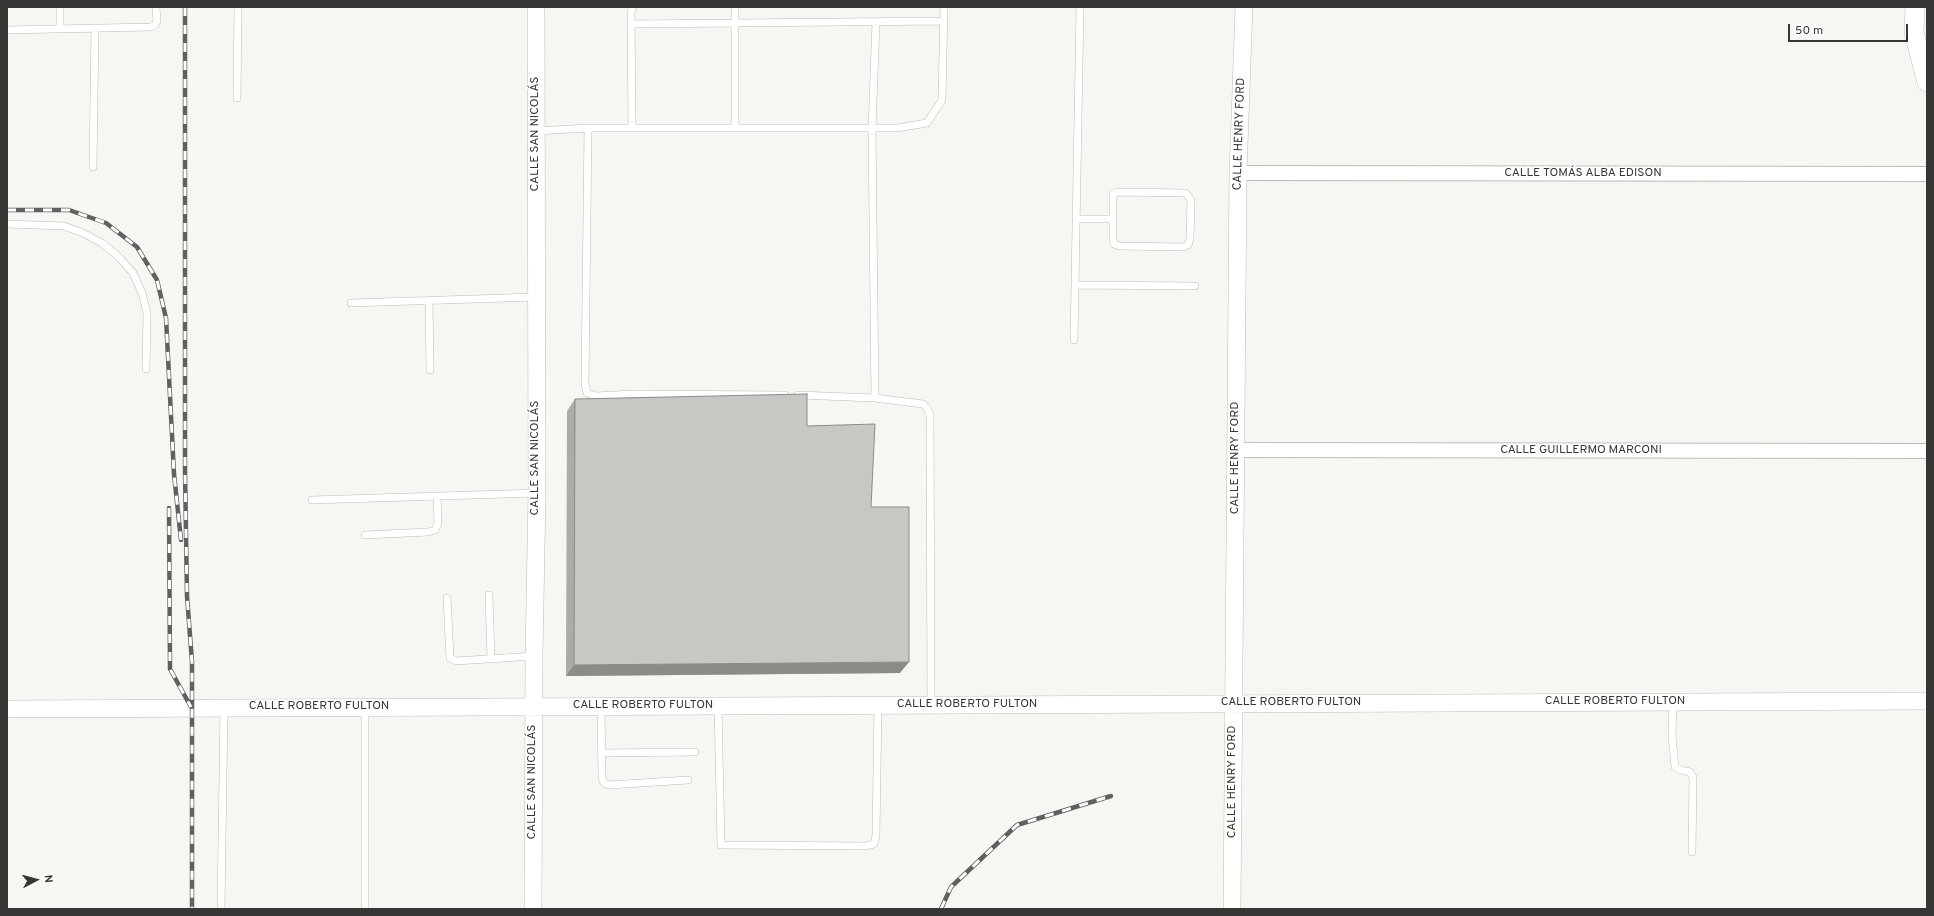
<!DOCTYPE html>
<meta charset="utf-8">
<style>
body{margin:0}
#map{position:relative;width:1934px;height:916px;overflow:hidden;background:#f6f7f3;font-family:Overpass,sans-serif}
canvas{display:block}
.frame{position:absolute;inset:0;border:8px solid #363634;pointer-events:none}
.north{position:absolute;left:16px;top:860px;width:40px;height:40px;-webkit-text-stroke:3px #fff;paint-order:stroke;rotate:84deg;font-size:11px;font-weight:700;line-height:16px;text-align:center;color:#363634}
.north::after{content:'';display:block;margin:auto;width:14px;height:18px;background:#363634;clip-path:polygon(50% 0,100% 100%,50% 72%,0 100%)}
.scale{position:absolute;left:1788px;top:24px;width:120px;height:18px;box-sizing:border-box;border:2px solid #363634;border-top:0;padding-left:5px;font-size:12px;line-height:14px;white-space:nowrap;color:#363634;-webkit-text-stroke:3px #fff;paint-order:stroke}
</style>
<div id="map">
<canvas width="1934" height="916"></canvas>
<div class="frame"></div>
<div class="north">N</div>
<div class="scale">50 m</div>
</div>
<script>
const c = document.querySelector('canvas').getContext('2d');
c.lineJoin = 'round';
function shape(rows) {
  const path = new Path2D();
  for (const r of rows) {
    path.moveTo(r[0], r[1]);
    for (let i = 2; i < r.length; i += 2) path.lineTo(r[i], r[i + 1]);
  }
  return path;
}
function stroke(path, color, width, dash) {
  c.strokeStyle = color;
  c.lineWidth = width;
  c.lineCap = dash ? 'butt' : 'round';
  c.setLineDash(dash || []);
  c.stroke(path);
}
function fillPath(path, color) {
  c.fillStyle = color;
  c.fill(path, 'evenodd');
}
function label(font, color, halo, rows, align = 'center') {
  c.font = font + ' Overpass,sans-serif';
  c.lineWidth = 3;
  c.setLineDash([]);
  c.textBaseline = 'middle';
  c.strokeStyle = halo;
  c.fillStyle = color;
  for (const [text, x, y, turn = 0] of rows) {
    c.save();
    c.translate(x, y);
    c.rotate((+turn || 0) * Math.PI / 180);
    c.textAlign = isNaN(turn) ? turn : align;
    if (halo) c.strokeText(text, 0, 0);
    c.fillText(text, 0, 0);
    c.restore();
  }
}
const service = shape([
 [60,7,60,29],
 [631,24,943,21],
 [7,30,151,27,155,25,157,21,156,7],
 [237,98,238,7],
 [588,128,585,383,587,393,596,396,633,394,785,395],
 [632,128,631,12,633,7],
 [735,128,735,7],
 [537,131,588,128,897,128,927,123,942,100,944,7],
 [93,167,95,28],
 [1117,192,1186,193,1191,200,1190,239,1188,245,1183,247,1119,246,1114,244,1113,239,1113,194,1117,192],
 [1076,219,1113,219],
 [7,224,64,226,83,233,102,243,119,257,133,273,142,293,147,313,146,369],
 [1076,285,1195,286],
 [429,300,430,370],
 [351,303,536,297],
 [1074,340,1080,7],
 [798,395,875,398,872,128,876,22],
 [875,398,923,404,927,408,930,415,931,705],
 [312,500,537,493],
 [365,535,428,532,435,530,438,523,437,496],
 [489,595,491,659],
 [447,598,450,658,456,661,534,656],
 [1673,702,1672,735,1675,767,1681,770,1690,772,1693,777,1692,852],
 [601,706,602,778,604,783,609,785,688,780],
 [718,706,721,845,865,846,874,844,876,835,878,705],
 [365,707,365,909],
 [602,753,695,752],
 [221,909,224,708]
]);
const minor = shape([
 [1238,173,1927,174],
 [1236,450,1927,451]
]);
const tertiary = shape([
 [7,709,1927,701],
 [533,909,534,656,537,493,536,7],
 [1232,909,1238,173,1244,7]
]);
const secondary = shape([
 [1915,7,1914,33,1927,82]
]);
const rail = shape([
 [185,7,185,471,187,596,192,662,192,909],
 [7,210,69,210,106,223,137,247,157,280,166,318,174,474,181,540],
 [169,508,170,669,191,707],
 [941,909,951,887,1017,825,1111,796]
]);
const wall = shape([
 [575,399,807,426,871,507,900,673,566,676,567,411]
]);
const shadedWall = shape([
 [909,662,900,673,566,676,574,665]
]);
const building = shape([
 [807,394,807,426,875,424,871,507,909,507,909,662,574,665,575,399,807,394]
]);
const streetNames = [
 ["CALLE SAN NICOLÁS",536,134,-90],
 ["CALLE HENRY FORD",1240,134,-88],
 ["CALLE TOMÁS ALBA EDISON",1583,174],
 ["CALLE GUILLERMO MARCONI",1581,451],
 ["CALLE SAN NICOLÁS",536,458,-90],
 ["CALLE HENRY FORD",1236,458,-90],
 ["CALLE ROBERTO FULTON",1615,702],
 ["CALLE ROBERTO FULTON",1291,703],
 ["CALLE ROBERTO FULTON",967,705],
 ["CALLE ROBERTO FULTON",643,706],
 ["CALLE ROBERTO FULTON",319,707],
 ["CALLE SAN NICOLÁS",533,782,-90],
 ["CALLE HENRY FORD",1233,782,-90]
];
stroke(service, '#bbbcb7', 8);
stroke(minor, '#bbbcb7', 16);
stroke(tertiary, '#bbbcb7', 18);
stroke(secondary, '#bbbcb7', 20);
stroke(service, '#fff', 7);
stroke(minor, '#fff', 14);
stroke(tertiary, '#fff', 17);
stroke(secondary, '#fff', 19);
stroke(rail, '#60605e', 4.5);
stroke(rail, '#fff', 3, [9]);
fillPath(wall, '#abaca8');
fillPath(shadedWall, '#8b8c88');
fillPath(building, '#c7c8c3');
stroke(building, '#8b8c88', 1);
label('12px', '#363634', '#fff', streetNames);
</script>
